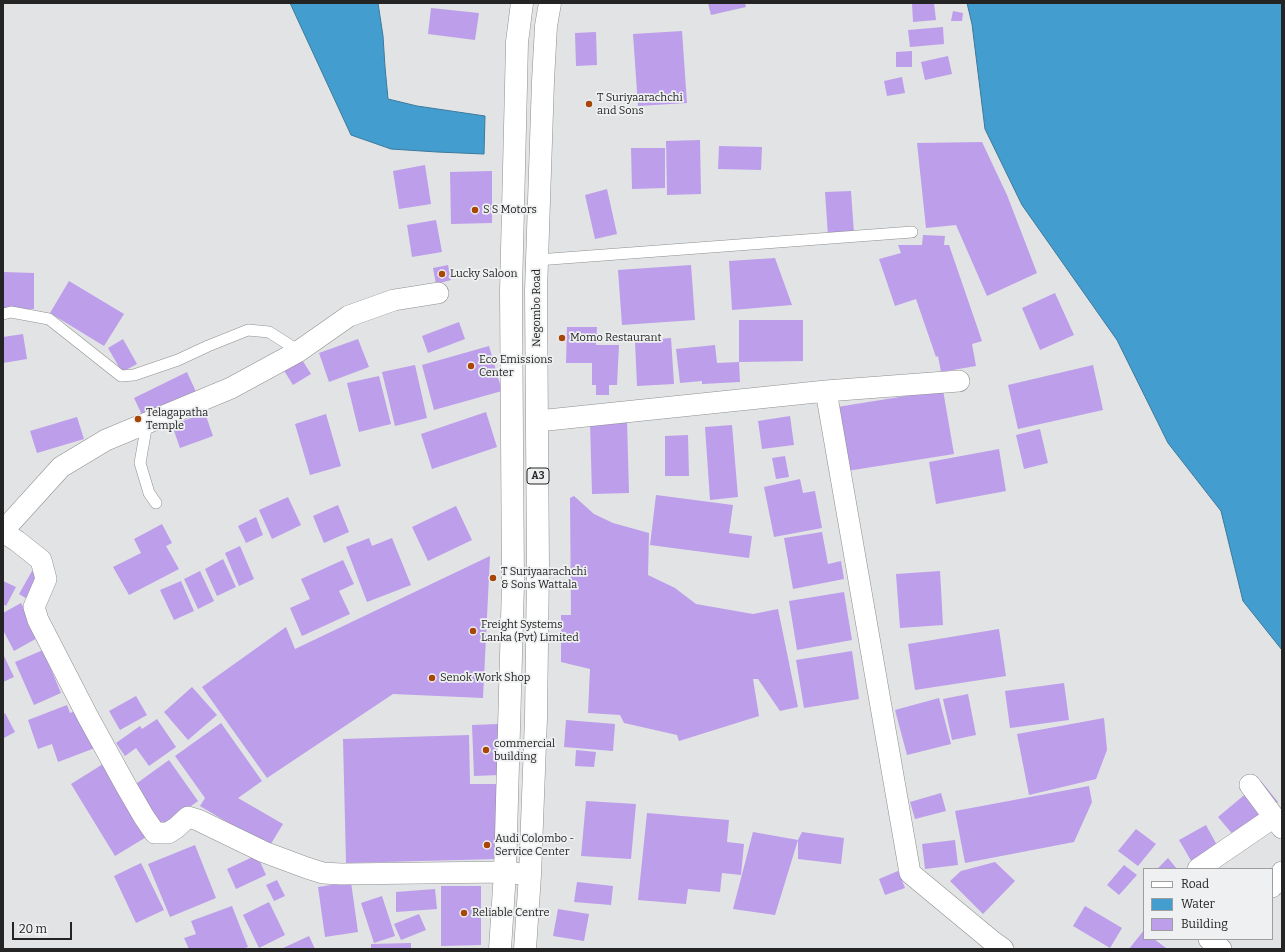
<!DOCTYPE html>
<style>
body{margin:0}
#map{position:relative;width:1285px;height:952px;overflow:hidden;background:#e2e3e4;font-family:Bitter,serif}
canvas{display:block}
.frame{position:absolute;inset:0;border:4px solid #242424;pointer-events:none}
.legend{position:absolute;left:1143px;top:868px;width:130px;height:72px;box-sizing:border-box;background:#eff0f1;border:1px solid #9e9e9f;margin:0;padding:5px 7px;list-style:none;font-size:12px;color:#242424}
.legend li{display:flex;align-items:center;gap:8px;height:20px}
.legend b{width:20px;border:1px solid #9e9e9f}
.scale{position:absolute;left:12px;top:922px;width:60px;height:18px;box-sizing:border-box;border:2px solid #242424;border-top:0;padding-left:5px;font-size:12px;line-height:14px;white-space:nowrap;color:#242424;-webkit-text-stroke:3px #eff0f1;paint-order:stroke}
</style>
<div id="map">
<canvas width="1285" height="952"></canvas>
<div class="frame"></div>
<ul class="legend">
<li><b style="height:5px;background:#fff"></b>Road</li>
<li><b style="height:11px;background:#449dcf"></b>Water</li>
<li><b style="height:11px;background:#bc9eeb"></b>Building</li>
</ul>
<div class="scale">20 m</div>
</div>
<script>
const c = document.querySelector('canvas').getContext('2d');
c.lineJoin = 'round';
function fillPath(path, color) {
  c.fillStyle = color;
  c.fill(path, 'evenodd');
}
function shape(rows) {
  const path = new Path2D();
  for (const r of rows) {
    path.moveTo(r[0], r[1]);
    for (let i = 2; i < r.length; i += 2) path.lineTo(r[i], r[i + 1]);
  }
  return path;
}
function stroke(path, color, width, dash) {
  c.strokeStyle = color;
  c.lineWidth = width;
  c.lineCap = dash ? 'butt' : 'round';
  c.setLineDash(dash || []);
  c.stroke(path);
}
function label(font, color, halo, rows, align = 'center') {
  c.font = font + ' Bitter,serif';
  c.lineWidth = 3.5;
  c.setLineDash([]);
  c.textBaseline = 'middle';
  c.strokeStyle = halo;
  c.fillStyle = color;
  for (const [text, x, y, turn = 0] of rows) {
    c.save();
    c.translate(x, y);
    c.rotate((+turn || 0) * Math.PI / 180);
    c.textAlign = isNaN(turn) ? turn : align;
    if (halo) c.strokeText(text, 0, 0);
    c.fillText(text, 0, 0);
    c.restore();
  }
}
const water = shape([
 [290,3,378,3,383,36,385,67,388,99,417,106,485,116,484,154,437,152,391,149,351,135,290,3],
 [967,3,1282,3,1282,650,1243,601,1221,511,1168,443,1117,340,1022,205,985,129,972,24,967,3]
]);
const building = shape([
 [708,3,745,3,746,7,711,15],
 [912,3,934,3,936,20,913,22],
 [431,8,479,13,475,40,428,34],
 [953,11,963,13,962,21,951,21],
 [943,27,944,44,910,47,908,30],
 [682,31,687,103,638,106,633,34],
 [596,32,597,65,576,66,575,33],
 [912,51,912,67,896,67,896,52],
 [948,56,952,74,925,80,921,62],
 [902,77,905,93,887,96,884,81],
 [700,140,701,194,667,195,666,141],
 [982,142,1007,195,1037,273,987,296,956,225,926,228,917,143],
 [719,146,762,147,761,170,718,169],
 [631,148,665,148,665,188,632,189],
 [425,165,431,204,399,209,393,171],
 [492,171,492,223,451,224,450,172],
 [607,189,617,234,595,239,585,195],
 [851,191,854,234,828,236,825,192],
 [436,220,442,252,412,257,407,225],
 [923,235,945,236,944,245,949,245,982,341,972,344,976,366,941,372,938,356,936,357,916,299,895,306,879,259,901,253,898,245,922,245],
 [775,258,792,305,732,310,729,261],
 [448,265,451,280,436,284,433,268],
 [691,265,695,320,622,325,618,270],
 [3,272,34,273,34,309,3,309],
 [69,281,124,314,104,346,50,313],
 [1055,293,1074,335,1040,350,1022,308],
 [739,320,803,320,803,361,739,362],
 [459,322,465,339,428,353,422,336],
 [567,327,597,327,596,345,619,345,617,385,609,385,609,395,596,395,596,385,592,385,592,363,566,363],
 [23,334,27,359,3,363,3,337],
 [671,338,674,384,637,386,635,341],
 [123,339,137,364,122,372,108,348],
 [358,339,369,367,329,382,319,353],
 [715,345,717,363,739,362,740,382,702,384,702,381,680,383,676,349],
 [489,346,502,391,434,410,422,365],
 [301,358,311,374,293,385,283,369],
 [415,365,427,418,395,426,382,372],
 [1093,365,1103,410,1018,429,1008,385],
 [187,372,197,394,144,419,134,398],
 [379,376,391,424,359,432,347,383],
 [943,390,954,454,847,471,837,407],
 [486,412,497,447,432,469,421,434],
 [205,413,213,436,180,448,172,425],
 [326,414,341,466,310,475,295,424],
 [790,416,794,445,762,449,758,421],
 [77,417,84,439,37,453,30,431],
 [627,420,629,493,592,494,590,421],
 [732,425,738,497,710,500,705,427],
 [1040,429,1048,463,1024,469,1016,435],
 [688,435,689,476,665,476,665,436],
 [999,449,1006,491,936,504,929,462],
 [785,456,789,477,776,479,772,458],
 [800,479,803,493,815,491,822,528,774,537,764,487],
 [656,495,733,505,729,533,752,536,749,558,650,545],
 [574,496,594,514,613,523,649,533,648,575,675,588,696,604,753,614,778,609,798,707,780,711,758,679,753,679,759,716,679,741,677,735,624,723,620,715,588,713,590,669,561,662,561,615,571,615,570,498],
 [288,497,301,525,272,539,259,510],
 [338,505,349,532,324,543,313,516],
 [456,506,472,540,428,561,412,527],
 [256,517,263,535,246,543,238,526],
 [162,524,172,543,166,546,179,569,129,595,113,567,141,553,134,539],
 [822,532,828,564,841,561,844,579,793,589,784,538],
 [369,538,372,546,392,538,411,585,367,602,346,547],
 [240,546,254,579,239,586,225,553],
 [490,556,483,698,393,694,267,778,202,687,286,627,295,649],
 [223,559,236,587,217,596,205,569],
 [343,560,354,584,339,591,350,614,302,636,290,608,310,599,301,579],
 [32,571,43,577,29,600,19,594],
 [200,571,214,601,198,609,184,579],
 [940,571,943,625,900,628,896,574],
 [3,581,16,587,6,606,3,604],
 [181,581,194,611,174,620,160,590],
 [844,592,852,640,797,650,789,601],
 [21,603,39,637,14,651,3,630,3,613],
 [999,629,1006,676,915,690,908,644],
 [43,650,61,693,34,705,15,662],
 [852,651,859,699,804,708,796,660],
 [3,654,14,677,3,682],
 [1064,683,1069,720,1010,728,1005,691],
 [192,687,217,715,188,740,164,712],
 [968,694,976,735,952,740,943,699],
 [136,696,147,715,120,730,109,711],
 [939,698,951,744,907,755,895,710],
 [67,705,70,713,80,709,95,748,58,762,52,744,38,749,28,720],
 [5,713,15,732,4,738,3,735,3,715],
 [1104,718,1107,750,1096,779,1029,795,1017,734],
 [157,719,176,747,149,766,136,748,125,756,116,743,140,726,142,729],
 [566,720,615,724,613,751,564,747],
 [221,723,262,781,238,798,283,824,269,847,200,806,205,798,175,756],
 [498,724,500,775,474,776,472,725],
 [469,735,470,784,496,784,498,859,346,863,343,739],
 [576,750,596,752,594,767,575,766],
 [169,760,198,801,162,827,133,786],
 [103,764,148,836,115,856,71,784],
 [1261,781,1278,802,1235,837,1218,817],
 [1089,786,1092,802,1074,842,965,863,955,811],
 [941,793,946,811,915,819,910,802],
 [586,801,636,804,631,859,581,856],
 [647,813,729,820,727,842,744,844,741,875,722,873,720,892,688,889,686,904,638,900],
 [1206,825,1219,849,1193,864,1179,840],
 [1136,829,1156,844,1138,866,1118,851],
 [753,832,798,840,775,915,733,909],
 [802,832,844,838,841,864,798,859,798,840],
 [955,840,958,865,925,869,922,844],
 [195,845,216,898,170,917,148,864],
 [257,855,266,875,236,889,227,869],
 [1168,858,1177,869,1157,869],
 [995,862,1015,881,983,914,950,881,961,871],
 [141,863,164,910,136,923,114,876],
 [1124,865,1137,875,1119,895,1107,885],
 [898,871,905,888,885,895,879,879],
 [277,880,285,896,274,901,266,885],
 [351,882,358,932,325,937,318,887],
 [577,882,613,886,611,905,574,902],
 [441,886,481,886,481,945,441,946],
 [435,889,437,909,396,912,396,892],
 [382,896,395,936,374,943,361,903],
 [269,902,285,935,259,948,243,915],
 [232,906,248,947,242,949,189,949,184,938,196,934,191,921],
 [1085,906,1122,928,1110,948,1073,926],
 [558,909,589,914,584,941,553,936],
 [419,914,426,930,401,940,394,924],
 [1144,930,1144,939,1154,939,1166,948,1165,949,1129,949],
 [309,936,315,949,281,949],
 [411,943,411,949,371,949,371,944]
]);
const service = shape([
 [537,260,912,232],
 [3,314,11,312,49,319,121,376,134,375,178,360,208,346,248,330,269,332,299,351],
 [147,423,140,463,149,493,156,503]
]);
const minor = shape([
 [826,391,910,873,992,941,1003,949],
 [538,421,826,391,959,381],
 [3,531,61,467,106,440,231,388,299,351,349,316,394,300,438,293],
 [3,532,17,541,41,560,46,579,34,607,38,620,88,717,126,786,144,817,155,833,168,833,176,828,188,817,198,820,264,852,307,868,323,873,341,874,505,872,530,875],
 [1250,785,1282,828],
 [1198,869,1274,817],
 [1272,887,1282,872],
 [1209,939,1221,949]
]);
const trunk = shape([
 [500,949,505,872,513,584,511,291,516,86,517,42,522,3],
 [525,949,530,875,536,718,538,569,536,291,543,81,546,26,550,3]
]);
const markers = [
 [589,104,4,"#a84607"],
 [475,210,4,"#a84607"],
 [442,274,4,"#a84607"],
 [562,338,4,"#a84607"],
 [471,366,4,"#a84607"],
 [138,419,4,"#a84607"],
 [493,578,4,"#a84607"],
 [473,631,4,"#a84607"],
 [432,678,4,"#a84607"],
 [486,750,4,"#a84607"],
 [487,845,4,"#a84607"],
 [464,913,4,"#a84607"]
];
const shields = [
 [538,476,22]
];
const shieldNames = [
 ["A3",538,476]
];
const poiNames = [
 ["T Suriyaarachchi",597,98],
 ["and Sons",597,111],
 ["S S Motors",483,210],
 ["Lucky Saloon",450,274],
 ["Momo Restaurant",570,338],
 ["Eco Emissions",479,360],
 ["Center",479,373],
 ["Telagapatha",146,413],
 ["Temple",146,426],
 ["T Suriyaarachchi",501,572],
 ["& Sons Wattala",501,585],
 ["Freight Systems",481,625],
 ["Lanka (Pvt) Limited",481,638],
 ["Senok Work Shop",440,678],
 ["commercial",494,744],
 ["building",494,757],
 ["Audi Colombo -",495,839],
 ["Service Center",495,852],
 ["Reliable Centre",472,913]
];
const streetNames = [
 ["Negombo Road",537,308,-90]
];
fillPath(water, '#449dcf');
stroke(water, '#3a799c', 1);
fillPath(building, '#bc9eeb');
stroke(service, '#8e8f90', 12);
stroke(minor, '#8e8f90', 22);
stroke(trunk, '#8e8f90', 23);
stroke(service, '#fff', 11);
stroke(minor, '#fff', 21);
stroke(trunk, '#fff', 22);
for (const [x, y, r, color] of markers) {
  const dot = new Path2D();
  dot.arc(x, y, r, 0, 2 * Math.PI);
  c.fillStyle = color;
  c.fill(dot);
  stroke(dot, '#eff0f1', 1.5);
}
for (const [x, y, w] of shields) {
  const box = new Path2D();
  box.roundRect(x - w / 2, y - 8, w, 16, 3);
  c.fillStyle = '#eff0f1';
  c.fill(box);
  stroke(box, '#242424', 1);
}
label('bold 10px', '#242424', null, shieldNames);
label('11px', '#242424', '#eff0f1', poiNames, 'left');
label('11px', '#242424', '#eff0f1', streetNames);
</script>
